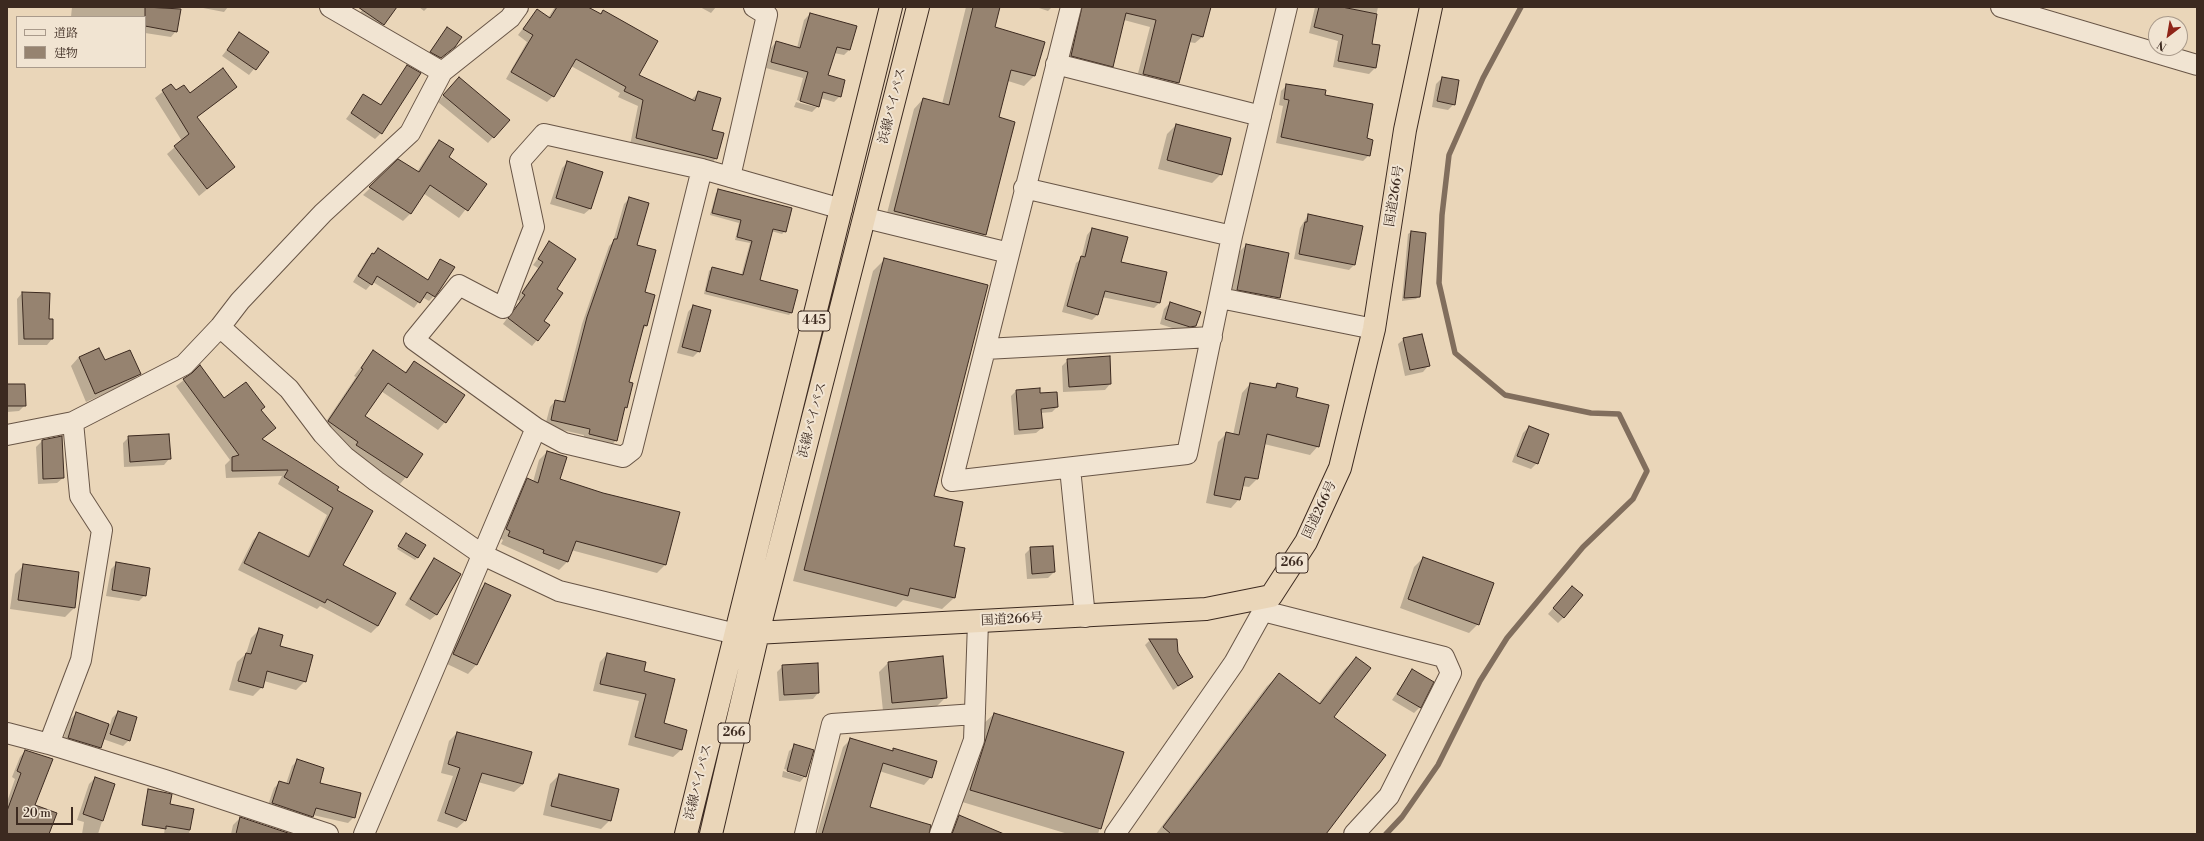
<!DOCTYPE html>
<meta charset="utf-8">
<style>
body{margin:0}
#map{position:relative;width:2204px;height:841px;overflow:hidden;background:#ead6b9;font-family:"Libre Bodoni","Noto Serif JP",serif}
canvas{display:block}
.frame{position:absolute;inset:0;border:8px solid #3c2a20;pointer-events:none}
.legend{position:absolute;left:16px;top:16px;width:130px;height:52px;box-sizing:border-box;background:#f1e4d2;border:1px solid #a99a8b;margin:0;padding:5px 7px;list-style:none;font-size:12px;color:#3c2a20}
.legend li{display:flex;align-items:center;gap:8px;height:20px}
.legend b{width:20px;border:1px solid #a99a8b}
.north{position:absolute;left:2148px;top:16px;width:40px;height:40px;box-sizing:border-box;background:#f1e4d2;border:1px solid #a99a8b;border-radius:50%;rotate:211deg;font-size:11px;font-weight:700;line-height:16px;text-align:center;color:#3c2a20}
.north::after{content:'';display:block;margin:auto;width:14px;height:18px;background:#8f2418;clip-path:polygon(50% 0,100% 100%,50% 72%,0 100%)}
.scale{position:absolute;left:16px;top:807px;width:57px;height:18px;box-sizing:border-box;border:2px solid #3c2a20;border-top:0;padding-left:5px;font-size:12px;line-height:14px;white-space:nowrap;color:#3c2a20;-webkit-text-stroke:3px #f1e4d2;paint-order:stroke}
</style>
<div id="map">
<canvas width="2204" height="841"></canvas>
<div class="frame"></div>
<ul class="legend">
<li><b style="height:5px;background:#f1e4d2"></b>道路</li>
<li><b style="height:11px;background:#968370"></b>建物</li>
</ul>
<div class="north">N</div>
<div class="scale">20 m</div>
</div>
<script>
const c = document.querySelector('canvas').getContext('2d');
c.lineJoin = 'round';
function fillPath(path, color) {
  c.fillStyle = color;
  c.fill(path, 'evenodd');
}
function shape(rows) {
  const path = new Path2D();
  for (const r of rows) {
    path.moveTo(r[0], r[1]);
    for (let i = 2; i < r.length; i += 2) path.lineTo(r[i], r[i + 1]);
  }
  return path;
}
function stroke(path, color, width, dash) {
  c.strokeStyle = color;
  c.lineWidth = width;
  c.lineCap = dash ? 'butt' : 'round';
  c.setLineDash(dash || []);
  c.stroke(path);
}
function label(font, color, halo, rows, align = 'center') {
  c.font = font + ' "Libre Bodoni","Noto Serif JP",serif';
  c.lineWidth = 4;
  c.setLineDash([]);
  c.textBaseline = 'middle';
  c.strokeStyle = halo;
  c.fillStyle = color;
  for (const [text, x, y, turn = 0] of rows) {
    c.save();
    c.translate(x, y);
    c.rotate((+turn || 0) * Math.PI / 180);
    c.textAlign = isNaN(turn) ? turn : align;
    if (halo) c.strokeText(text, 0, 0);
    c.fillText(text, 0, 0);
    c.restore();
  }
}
const shadow = shape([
 [72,7,161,7,180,10,176,31,171,37,145,33,145,17,71,17],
 [198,7,228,7,224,12],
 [364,7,396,7,375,32,356,19],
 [419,7,428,7,424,11],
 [555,7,586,7,600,15,604,11,637,75,691,100,698,93,711,130,716,158,710,165,630,145,638,106,618,97,620,93,571,66,553,96,547,102,506,79,527,42,518,35,537,10,548,18],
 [700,7,716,7,711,13],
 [966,7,999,7,994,28,1044,42,1034,76,1024,86,1008,81,998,118,985,234,975,244,885,221,914,109,923,99,942,104],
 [1036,7,1052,7,1048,11],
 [1083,7,1209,7,1202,37,1195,43,1189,42,1178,83,1171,90,1136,81,1150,27,1124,20,1112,66,1105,73,1064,63,1071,35,1078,28],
 [1315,7,1378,7,1370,45,1379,46,1375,68,1369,74,1333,67,1338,41,1309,33],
 [810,14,849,50,844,55,834,53,826,75,840,96,834,102,820,98,818,106,812,112,794,107,796,102,816,107,816,105,797,100,803,78,766,68,771,48,776,42,797,48,804,20],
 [447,28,454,47,434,63,425,58],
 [240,33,267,53,249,75,222,56],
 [407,66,381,133,375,139,346,119,364,95,380,105],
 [1442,78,1454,104,1448,110,1432,107,1436,84],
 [171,85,175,91,189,95,236,87,196,118,234,167,199,196,167,154,182,141,155,98],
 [1287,85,1324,96,1369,155,1363,161,1276,143,1283,106,1279,105,1281,91],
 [448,90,508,120,488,143,438,102],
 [1176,125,1221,174,1212,183,1158,169,1167,134],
 [439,141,448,158,485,184,459,218,423,193,411,213,403,221,363,195,398,161,417,172,432,149],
 [568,162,590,209,584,214,550,204,562,168],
 [719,191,785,231,782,234,771,231,759,281,791,313,789,315,704,294,709,271,712,268,741,276,750,243,735,240,739,223,710,215,716,193],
 [630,198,644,293,654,296,646,326,642,330,628,383,626,407,623,410,616,440,611,446,583,440,584,435,545,426,550,407,555,401,562,402,582,324,609,246,613,242,624,204],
 [1308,215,1354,265,1349,270,1294,259,1300,228],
 [1092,229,1120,263,1160,302,1154,308,1102,297,1098,314,1092,320,1062,312,1076,263,1081,259,1087,235],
 [1411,232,1419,296,1416,299,1402,301,1408,234],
 [550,243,555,289,543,321,549,325,532,346,503,324,520,301,517,299,538,268,533,265],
 [1246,245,1280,297,1271,306,1229,298,1237,254],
 [378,249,427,281,441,260,434,296,429,301,422,297,414,308,373,282,366,290,353,282,367,259],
 [885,259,954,598,942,609,903,600,896,607,793,581,873,271],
 [22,293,48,320,52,339,47,345,18,345,17,299],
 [1170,303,1196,326,1190,332,1184,332,1160,324,1164,309],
 [693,306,699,351,693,357,677,353,688,312],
 [1404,339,1428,366,1423,372,1405,376,1398,344],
 [373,351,404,373,414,362,445,422,438,430,381,391,364,416,406,477,399,485,321,429,356,377,354,376],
 [79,357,105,362,140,373,131,382,86,402,71,366],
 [1068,360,1110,384,1105,390,1063,392,1062,366],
 [192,374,224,400,260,410,274,428,262,439,335,490,342,565,395,593,378,626,371,633,320,606,317,609,238,570,253,540,260,533,307,557,327,515,278,484,282,476,226,478,225,465,230,460,176,386],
 [1250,384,1273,389,1277,384,1295,398,1318,446,1310,455,1264,444,1257,479,1249,487,1242,486,1239,499,1231,508,1206,503,1218,442,1227,433,1233,435,1242,393],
 [7,385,25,405,19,411,7,412],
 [1017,390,1040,395,1057,407,1052,412,1041,413,1042,428,1036,433,1014,435,1011,396],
 [1529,427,1537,463,1531,469,1512,462,1523,433],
 [129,437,169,459,164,465,124,467,123,443],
 [42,441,63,478,57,483,38,484,36,447],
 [547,452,559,480,665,565,657,573,571,550,567,562,559,570,501,544,503,540,498,537,519,487,527,479,533,482,539,460],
 [404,537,418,557,415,560,397,549],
 [1031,548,1054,572,1048,578,1027,579,1025,554],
 [1423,558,1478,624,1469,633,1400,608,1414,567],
 [434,559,460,574,436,615,430,620,405,605,429,565],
 [117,563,145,595,139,601,106,596,111,569],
 [24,565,74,608,65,617,10,609,15,574],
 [485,584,510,596,476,665,468,674,445,663,477,593],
 [1572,587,1564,617,1558,623,1548,614],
 [260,629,279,646,305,681,296,690,264,681,262,687,253,696,229,690,237,662,246,654,251,638],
 [1150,640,1176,640,1177,653,1192,677,1173,690,1145,645],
 [607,654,642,672,662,724,681,750,673,757,628,745,639,701,593,691,600,662],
 [1356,658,1333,717,1325,834,1156,834,1267,686,1279,675,1318,704,1344,670],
 [888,663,946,697,937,706,883,711,879,672],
 [783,666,818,693,813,699,779,701,777,672],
 [1412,670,1432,682,1420,707,1414,713,1392,700],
 [118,712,129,740,123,746,103,739,100,748,95,753,62,743,70,719,76,714,110,725,112,718],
 [994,714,1122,753,1098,834,1068,834,959,801,982,725],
 [457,733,523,784,514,792,478,782,466,820,457,828,437,821,453,776,441,773,449,741],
 [851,739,891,751,894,749,931,777,924,785,879,771,869,808,918,834,817,834,843,747],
 [795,746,805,776,800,782,782,777,783,771,803,777,803,775,784,769,789,751],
 [25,751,34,806,48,834,7,834,7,802,15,779,12,777,20,757],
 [298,760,354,817,348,823,313,815,307,822,267,808,274,788,280,782,286,784,292,766],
 [559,775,610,820,601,829,543,815,550,784],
 [95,778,114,784,98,834,82,834,84,822,77,820,89,784],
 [193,810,189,834,164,834,167,813],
 [959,816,990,834,949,834,954,822],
 [240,818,274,834,231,834,233,825]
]);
const stream = shape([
 [1386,834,1402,817,1438,765,1480,681,1507,638,1583,547,1633,499,1647,471,1619,414,1591,413,1505,395,1455,353,1439,283,1442,215,1449,155,1483,78,1521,7]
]);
const building = shape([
 [145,7,181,9,177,32,145,26,145,7],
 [358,7,397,7,384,25,358,7],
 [557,7,588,7,601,14,603,10,658,41,639,75,695,101,698,91,721,98,712,130,724,133,717,159,636,138,643,100,624,91,626,87,576,59,554,97,511,72,533,35,523,29,537,9,550,18,557,7],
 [973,7,1000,7,995,27,1045,42,1035,76,1011,70,999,117,1015,122,986,235,894,211,923,98,949,105,973,7],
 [1082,7,1211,7,1203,37,1192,34,1179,83,1143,74,1156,20,1126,13,1113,67,1071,56,1082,7],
 [1319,7,1342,7,1377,14,1372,44,1380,45,1376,68,1338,61,1343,35,1314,27,1319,7],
 [810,13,857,26,850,50,837,47,828,75,845,80,841,97,823,92,819,107,800,101,808,72,771,62,776,41,800,48,810,13],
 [447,27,462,37,455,47,441,58,430,52,447,27],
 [239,32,269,52,256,70,227,50,239,32],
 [407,65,421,73,382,134,351,113,363,94,381,105,407,65],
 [223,68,237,87,197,117,235,167,207,189,174,146,189,134,162,90,171,84,176,90,184,85,190,93,223,68],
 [459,77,510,120,494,138,443,95,459,77],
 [1442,77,1459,80,1455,105,1437,101,1442,77],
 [1286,84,1326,90,1325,95,1373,104,1367,138,1373,140,1370,156,1281,137,1289,100,1284,99,1286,84],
 [1176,124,1231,138,1222,175,1167,160,1176,124],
 [439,140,454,149,449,157,487,184,468,211,430,185,411,214,369,187,398,159,419,172,439,140],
 [567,161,603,172,591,209,556,198,567,161],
 [718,189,792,208,786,232,773,229,760,280,798,290,792,313,706,291,712,267,743,275,752,241,737,237,741,220,712,213,718,189],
 [629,197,649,203,637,245,656,250,645,292,655,295,647,326,644,325,629,382,633,383,627,408,625,407,617,441,589,434,590,429,551,420,555,400,565,402,587,317,614,239,617,239,629,197],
 [1308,214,1363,226,1355,265,1299,254,1305,222,1307,222,1308,214],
 [1092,228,1128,237,1121,262,1167,272,1160,303,1105,291,1098,315,1067,306,1081,256,1085,257,1092,228],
 [1411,231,1426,233,1420,297,1404,298,1411,231],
 [549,241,576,259,557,289,563,293,544,321,550,325,538,341,508,318,525,295,522,293,543,262,538,259,549,241],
 [1246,244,1289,253,1280,298,1237,290,1246,244],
 [378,248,428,280,440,259,455,267,435,297,427,292,420,303,377,276,372,285,358,276,372,253,374,254,378,248],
 [884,258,988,285,934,496,963,502,954,546,965,548,955,598,910,588,908,596,804,570,884,258],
 [22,292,50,293,49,319,53,319,53,339,24,339,22,292],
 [1170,302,1201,312,1196,326,1190,327,1165,319,1170,302],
 [693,305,711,310,700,352,682,347,693,305],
 [1422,334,1430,366,1410,370,1403,338,1422,334],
 [99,348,105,360,130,350,141,374,95,394,79,357,99,348],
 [373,350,406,373,414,361,465,395,446,423,388,383,365,416,423,454,407,478,356,445,358,442,328,421,363,369,361,368,373,350],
 [1110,356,1111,384,1069,387,1067,359,1110,356],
 [200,365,224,398,246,382,265,407,261,410,276,428,262,439,339,487,337,490,373,511,343,565,396,593,378,626,327,599,325,603,244,563,259,532,309,557,333,508,284,477,288,470,232,471,232,457,239,455,183,379,192,373,200,365],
 [1250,383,1276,388,1277,383,1298,388,1296,397,1329,405,1319,447,1267,434,1258,479,1245,477,1240,500,1214,495,1226,432,1239,435,1250,383],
 [7,384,25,384,26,406,7,406,7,384],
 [1040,388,1040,393,1057,392,1058,407,1041,409,1043,428,1019,430,1016,390,1040,388],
 [1529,426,1549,434,1538,464,1517,456,1529,426],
 [169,434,171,459,130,462,128,436,169,434],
 [62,436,64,478,43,479,42,440,62,436],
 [547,451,567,457,560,479,603,493,680,512,666,565,576,541,568,562,543,553,544,550,508,536,510,531,506,529,527,478,538,483,547,451],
 [406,533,426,545,418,558,398,546,406,533],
 [1053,546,1055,572,1032,574,1030,547,1053,546],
 [1423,557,1494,583,1479,625,1408,599,1423,557],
 [434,558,461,574,437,615,410,599,434,558],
 [116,562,150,568,146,596,112,590,116,562],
 [23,564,79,572,75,608,18,600,23,564],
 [485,583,511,595,477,665,453,654,485,583],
 [1572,586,1583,595,1564,618,1553,608,1572,586],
 [259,628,283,635,280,646,313,655,306,682,267,671,263,688,238,681,246,653,251,654,259,628],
 [1149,639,1177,639,1178,652,1193,677,1178,686,1149,639],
 [607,653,646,662,644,671,675,679,664,723,687,730,682,750,635,737,646,694,600,684,607,653],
 [943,656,947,698,892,703,888,662,943,656],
 [1356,657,1371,668,1334,717,1386,755,1326,834,1171,834,1163,827,1279,673,1320,704,1356,657],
 [818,663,819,693,784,695,782,665,818,663],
 [1412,669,1434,682,1421,708,1397,694,1412,669],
 [118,711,137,717,130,741,110,734,118,711],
 [76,712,109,724,101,748,68,738,76,712],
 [994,713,1124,752,1101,829,970,790,994,713],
 [457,732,532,752,523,784,482,773,466,821,445,813,460,768,448,764,457,732],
 [850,738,893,751,893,748,937,761,932,778,883,763,870,807,931,825,929,834,822,834,850,738],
 [794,744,814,750,806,777,787,771,794,744],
 [25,750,53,759,35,805,57,813,49,834,7,834,7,811,21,773,17,771,25,750],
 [297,759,324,768,320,783,361,793,355,818,316,808,313,817,272,803,279,781,289,784,297,759],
 [559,774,619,789,611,821,551,806,559,774],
 [95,777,115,784,103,821,83,814,95,777],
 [148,789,172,794,170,804,194,809,190,830,166,826,166,829,142,825,148,789],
 [959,815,1004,834,952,834,959,815],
 [240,817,291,834,236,834,240,817]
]);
const minor = shape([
 [330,7,442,72],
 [1071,7,952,481,1187,454,1232,236,1287,7],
 [2001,7,2197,65],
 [1056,64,1261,116],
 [730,177,767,15,754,7],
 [1024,188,1232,236],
 [866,218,1009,253],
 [1220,298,1374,329],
 [220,327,289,389,323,434,345,457,376,481,483,555,559,591,736,634],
 [985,349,1212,337],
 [536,428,564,443,623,457,632,450,702,169],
 [7,435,73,422,184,365,220,327,240,301,323,213,410,133,442,72,510,18,518,7],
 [1070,468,1085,617],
 [1263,611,1444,657,1451,673,1389,796,1354,834],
 [7,733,49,744,165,780,328,834],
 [49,744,81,660,102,530,80,496,73,422],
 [364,834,536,428,414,340,459,285,503,308,534,227,520,161,544,134,702,169,842,209],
 [805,834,832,724,975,714],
 [940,834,974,740,978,622],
 [1115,834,1234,663,1269,600]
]);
const highway = shape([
 [736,634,1206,609,1271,596,1306,542,1340,468,1374,329,1405,130,1431,7],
 [686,834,891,7],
 [711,834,758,633,918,7]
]);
const shields = [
 [814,321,32],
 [1292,563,32],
 [734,733,32]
];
const shieldNames = [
 ["445",814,321],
 ["266",1292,563],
 ["266",734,733]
];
const streetNames = [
 ["浜線バイパス",893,106,-76],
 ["国道266号",1395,196,-81],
 ["浜線バイパス",813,420,-75],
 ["国道266号",1320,510,-65],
 ["国道266号",1012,620,-3],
 ["浜線バイパス",699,782,-76]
];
fillPath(shadow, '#0003');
stroke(stream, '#816e5d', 5.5);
fillPath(building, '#968370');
stroke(building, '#3c2a20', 1);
stroke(minor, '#685546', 22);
stroke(highway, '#3c2a20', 24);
stroke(minor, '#f1e4d2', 20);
stroke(highway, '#ead6b9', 22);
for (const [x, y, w] of shields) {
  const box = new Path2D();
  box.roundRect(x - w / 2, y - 10, w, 20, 3);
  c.fillStyle = '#f1e4d2';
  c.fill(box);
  stroke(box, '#3c2a20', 1);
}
label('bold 12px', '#3c2a20', null, shieldNames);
label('13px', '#3c2a20', '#f1e4d2', streetNames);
</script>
